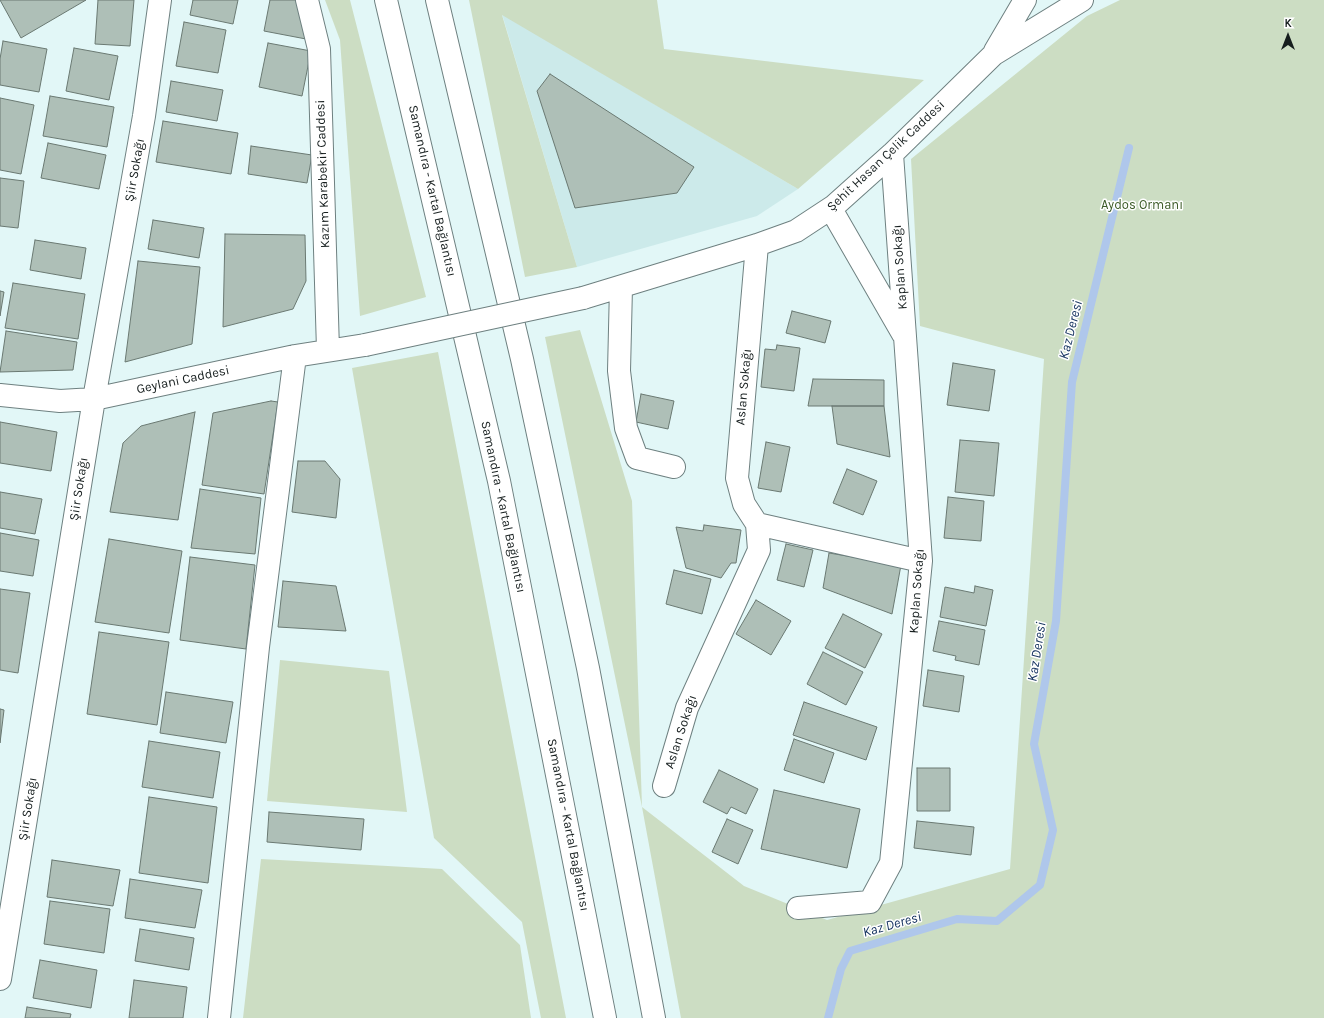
<!DOCTYPE html>
<meta charset="utf-8">
<style>
body{margin:0}
#map{position:relative;width:1324px;height:1018px;overflow:hidden;background:#e2f7f7;font-family:Karla,sans-serif}
canvas{display:block}
.north{position:absolute;left:1268px;top:16px;width:40px;height:40px;-webkit-text-stroke:3px #fff;paint-order:stroke;rotate:0deg;font-size:11px;font-weight:700;line-height:16px;text-align:center;color:#161e1e}
.north::after{content:'';display:block;margin:auto;width:14px;height:18px;background:#161e1e;clip-path:polygon(50% 0,100% 100%,50% 72%,0 100%)}
</style>
<div id="map">
<canvas width="1324" height="1018"></canvas>
<div class="north">K</div>
</div>
<script>
const c = document.querySelector('canvas').getContext('2d');
c.lineJoin = 'round';
function fillPath(path, color) {
  c.fillStyle = color;
  c.fill(path, 'evenodd');
}
function shape(rows) {
  const path = new Path2D();
  for (const r of rows) {
    path.moveTo(r[0], r[1]);
    for (let i = 2; i < r.length; i += 2) path.lineTo(r[i], r[i + 1]);
  }
  return path;
}
function stroke(path, color, width, dash) {
  c.strokeStyle = color;
  c.lineWidth = width;
  c.lineCap = dash ? 'butt' : 'round';
  c.setLineDash(dash || []);
  c.stroke(path);
}
function label(font, color, halo, rows, align = 'center') {
  c.font = font + ' Karla,sans-serif';
  c.lineWidth = 3;
  c.setLineDash([]);
  c.textBaseline = 'middle';
  c.strokeStyle = halo;
  c.fillStyle = color;
  for (const [text, x, y, turn = 0] of rows) {
    c.save();
    c.translate(x, y);
    c.rotate((+turn || 0) * Math.PI / 180);
    c.textAlign = isNaN(turn) ? turn : align;
    if (halo) c.strokeText(text, 0, 0);
    c.fillText(text, 0, 0);
    c.restore();
  }
}
const built = shape([
 [502,14,798,189,757,216,577,267]
]);
const green = shape([
 [325,0,350,0,426,297,360,316,340,40],
 [469,0,657,0,664,49,924,80,798,189,502,15,577,267,525,277],
 [1120,0,1324,0,1324,1018,681,1018,642,807,545,337,580,330,632,501,642,807,744,886,827,920,1010,869,1044,359,920,326,911,159,1087,16],
 [438,352,566,1018,541,1018,522,922,434,838,352,368],
 [280,660,389,671,407,812,267,801],
 [261,859,442,869,520,945,531,1018,243,1018]
]);
const stream = shape([
 [828,1018,841,969,850,951,957,919,997,921,1040,885,1053,830,1034,744,1056,621,1072,382,1129,148]
]);
const building = shape([
 [0,0,86,0,21,38,0,0],
 [98,0,134,0,130,46,95,44,98,0],
 [193,0,238,0,233,24,190,15,193,0],
 [270,0,296,0,306,39,264,31,270,0],
 [184,22,226,30,218,73,176,66,184,22],
 [3,41,47,49,39,92,0,85,0,59,3,41],
 [268,43,311,51,302,96,259,87,268,43],
 [74,48,118,56,109,100,66,91,74,48],
 [550,74,694,167,677,193,575,208,537,91,550,74],
 [171,81,223,90,217,121,166,112,171,81],
 [50,96,114,107,107,147,43,136,50,96],
 [0,98,34,105,21,174,0,170,0,98],
 [163,121,238,133,231,174,156,162,163,121],
 [48,143,106,155,99,189,41,178,48,143],
 [251,146,312,155,307,183,248,174,251,146],
 [0,178,24,181,18,228,0,226,0,178],
 [153,220,204,228,199,258,148,249,153,220],
 [225,234,305,235,306,281,293,309,223,327,225,234],
 [35,240,86,248,81,279,30,270,35,240],
 [138,261,200,267,192,344,125,362,138,261],
 [13,283,85,294,78,339,5,328,13,283],
 [0,291,4,292,0,316,0,291],
 [792,311,831,321,825,343,786,333,792,311],
 [6,331,77,342,73,370,0,372,6,331],
 [777,345,800,348,794,391,761,387,765,349,776,350,777,345],
 [953,363,995,370,989,411,947,405,953,363],
 [813,379,884,380,884,406,808,406,813,379],
 [641,394,674,401,668,429,636,422,641,394],
 [271,401,278,402,264,494,202,485,213,413,271,401],
 [832,406,884,406,890,457,837,444,832,406],
 [195,412,178,520,110,512,123,443,141,426,195,412],
 [0,422,57,432,51,471,0,463,0,422],
 [960,440,999,443,994,496,955,492,960,440],
 [766,442,790,447,781,492,758,488,766,442],
 [298,461,325,461,340,479,336,518,292,512,298,461],
 [847,469,877,481,863,515,833,503,847,469],
 [200,489,261,498,255,554,191,548,200,489],
 [0,492,42,499,35,534,0,528,0,492],
 [948,497,984,501,981,541,944,538,948,497],
 [704,525,741,530,736,563,731,563,721,578,686,568,676,527,703,531,704,525],
 [0,533,39,540,33,576,0,571,0,533],
 [109,539,182,551,169,633,95,622,109,539],
 [786,544,813,550,804,587,777,580,786,544],
 [829,553,901,565,892,614,823,588,829,553],
 [190,557,255,565,246,649,180,640,190,557],
 [674,570,711,579,702,614,666,604,674,570],
 [283,581,336,586,346,631,278,627,283,581],
 [975,586,993,590,986,626,940,617,945,587,974,593,975,586],
 [0,589,30,593,18,673,0,670,0,589],
 [756,600,791,621,771,655,736,634,756,600],
 [843,614,882,634,865,668,825,648,843,614],
 [939,621,985,630,979,665,955,660,956,656,933,651,939,621],
 [99,632,169,642,157,725,87,714,99,632],
 [823,652,863,672,846,705,807,684,823,652],
 [928,670,964,676,959,712,923,706,928,670],
 [166,692,233,702,226,743,160,733,166,692],
 [804,702,877,727,866,760,793,735,804,702],
 [0,709,4,710,0,743,0,709],
 [794,739,834,753,824,783,784,770,794,739],
 [149,741,220,752,213,798,142,787,149,741],
 [917,768,950,768,950,811,917,811,917,768],
 [719,770,758,789,746,814,731,807,727,814,703,802,719,770],
 [774,790,860,809,847,868,761,849,774,790],
 [149,797,217,807,208,883,139,873,149,797],
 [269,812,364,819,361,850,267,842,269,812],
 [727,819,753,830,738,864,712,852,727,819],
 [917,821,974,827,971,855,914,848,917,821],
 [52,860,120,870,113,906,47,897,52,860],
 [130,879,202,890,195,928,125,918,130,879],
 [50,901,110,909,104,953,44,944,50,901],
 [140,929,194,938,189,970,135,961,140,929],
 [40,960,97,970,91,1008,33,998,40,960],
 [134,980,187,987,183,1018,129,1018,134,980],
 [27,1007,71,1014,70,1018,25,1018,27,1007]
]);
const minor = shape([
 [307,0,319,49,328,350],
 [995,51,1025,0],
 [831,209,903,334],
 [621,287,619,371,626,428,637,458,674,467],
 [583,298,757,245,796,231,834,206,892,154,994,54,1082,0],
 [0,395,60,401,94,399,295,356,365,345],
 [757,524,921,561],
 [664,786,687,708,759,550,757,524,744,504,737,478,757,245],
 [798,908,870,902,891,863,921,561,892,154],
 [0,979,94,399,144,116,160,0],
 [219,1018,258,647,295,356]
]);
const highway = shape([
 [386,0,499,481,605,1018],
 [437,0,522,359,588,668,654,1018]
]);
const minorBridge = shape([
 [365,345,583,298]
]);
const streetNames = [
 ["Şehit Hasan Çelik Caddesi",886,156,-43],
 ["Şiir Sokağı",135,170,-80],
 ["Kazım Karabekir Caddesi",323,174,-92],
 ["Samandıra - Kartal Bağlantısı",432,191,77],
 ["Kaplan Sokağı",900,267,-94],
 ["Geylani Caddesi",183,380,-12],
 ["Aslan Sokağı",744,387,-85],
 ["Şiir Sokağı",79,489,-81],
 ["Samandıra - Kartal Bağlantısı",503,507,78],
 ["Kaplan Sokağı",917,591,-86],
 ["Aslan Sokağı",681,732,-72],
 ["Şiir Sokağı",28,809,-81],
 ["Samandıra - Kartal Bağlantısı",568,825,79]
];
const parkNames = [
 ["Aydos Ormanı",1142,205]
];
const waterNames = [
 ["Kaz Deresi",1071,330,-76],
 ["Kaz Deresi",1037,652,-81],
 ["Kaz Deresi",892,925,-16]
];
fillPath(built, '#cceaea');
fillPath(green, '#ccddc3');
stroke(stream, '#afc7eb', 8);
fillPath(building, '#aebfb7');
stroke(building, '#6a7972', 1);
stroke(minor, '#6e8080', 24);
stroke(highway, '#6e8080', 24);
stroke(minor, '#fff', 22);
stroke(highway, '#fff', 22);
stroke(minorBridge, '#6e8080', 24, []);
stroke(minorBridge, '#fff', 22);
label('13px', '#161e1e', '#fff', streetNames);
label('13px', '#3c5b27', '#fff', parkNames);
label('italic 14px', '#13315e', '#fff', waterNames);
</script>
